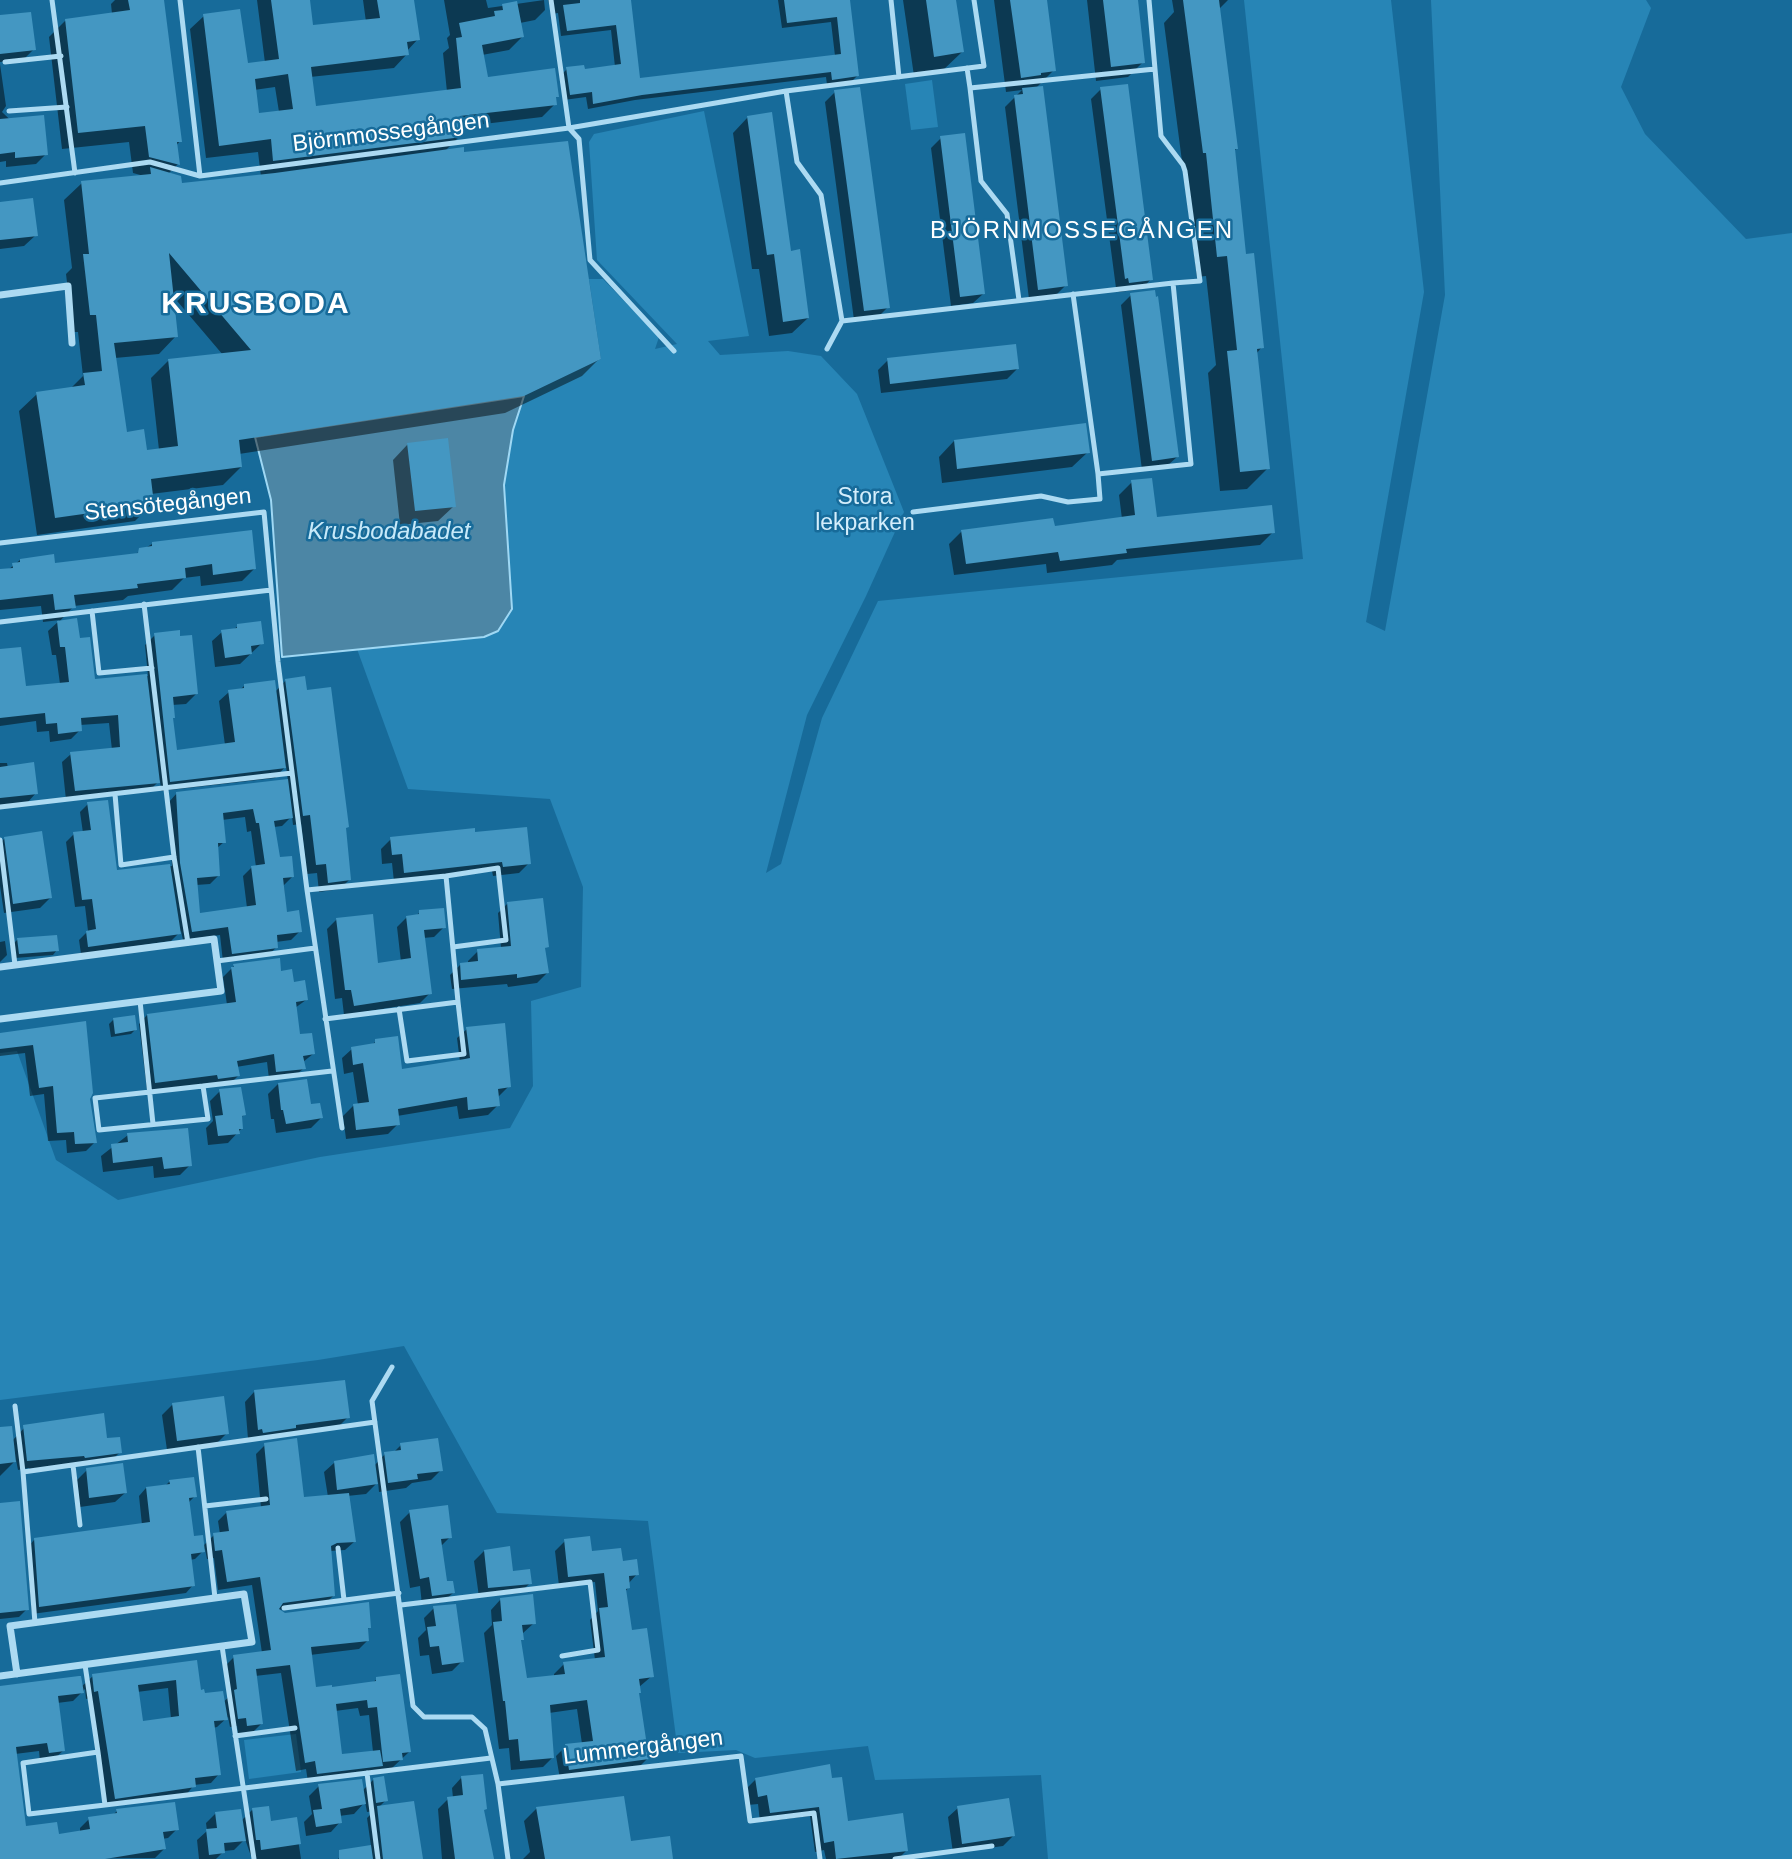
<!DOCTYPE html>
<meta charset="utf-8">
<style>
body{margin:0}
canvas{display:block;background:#176b9a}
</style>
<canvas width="1792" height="1859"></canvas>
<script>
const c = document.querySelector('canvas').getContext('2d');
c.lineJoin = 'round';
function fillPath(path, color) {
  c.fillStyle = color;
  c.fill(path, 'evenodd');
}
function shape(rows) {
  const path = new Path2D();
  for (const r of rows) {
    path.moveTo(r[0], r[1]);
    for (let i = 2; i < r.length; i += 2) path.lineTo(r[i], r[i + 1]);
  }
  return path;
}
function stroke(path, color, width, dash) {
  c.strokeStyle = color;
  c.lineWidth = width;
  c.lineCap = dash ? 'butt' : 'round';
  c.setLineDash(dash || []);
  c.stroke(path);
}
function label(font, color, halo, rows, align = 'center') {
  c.font = font + ' Arial,sans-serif';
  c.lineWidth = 5;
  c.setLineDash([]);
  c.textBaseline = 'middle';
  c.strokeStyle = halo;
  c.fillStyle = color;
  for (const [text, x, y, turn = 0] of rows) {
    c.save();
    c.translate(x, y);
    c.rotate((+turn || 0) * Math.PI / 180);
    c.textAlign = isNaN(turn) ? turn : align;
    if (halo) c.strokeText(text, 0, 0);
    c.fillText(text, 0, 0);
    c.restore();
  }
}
const green = shape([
 [1244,0,1391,0,1424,292,1366,622,1385,631,1445,295,1431,0,1646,0,1651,8,1621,87,1645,134,1746,239,1792,233,1792,1859,1048,1859,1041,1775,875,1780,868,1746,755,1758,736,1750,678,1753,648,1521,497,1513,404,1346,318,1360,0,1400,0,1053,17,1051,56,1160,118,1200,320,1157,510,1128,533,1086,531,1001,581,987,583,887,550,799,408,789,357,649,484,637,512,609,504,485,513,430,524,396,601,359,589,279,603,279,659,337,655,349,677,344,597,260,589,142,594,134,704,111,749,336,708,341,720,355,788,351,821,356,857,394,904,512,866,596,807,715,766,873,781,864,822,718,878,601,1303,559],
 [932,80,938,127,911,130,905,84],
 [296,1734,301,1772,249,1779,244,1740]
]);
const water = shape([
 [524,396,513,430,504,485,512,609,498,631,484,637,282,657,271,500,255,437,524,396]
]);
const shadow = shape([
 [115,0,163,0,180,141,176,146,178,164,168,174,181,185,261,177,258,152,206,158,190,29,204,16,246,65,265,63,257,0,308,0,312,27,366,22,363,0,413,0,418,39,407,51,407,54,394,68,310,77,314,108,447,92,443,53,449,48,447,38,450,35,444,0,486,0,488,8,544,0,545,10,535,20,520,23,522,37,509,50,482,55,486,79,557,96,555,99,555,104,542,117,459,127,460,136,445,151,463,154,600,358,582,376,505,413,239,454,241,467,223,485,151,494,153,503,135,521,37,535,19,411,37,394,70,389,83,376,78,332,73,332,66,274,72,268,64,200,82,183,144,176,133,173,129,142,62,149,49,37,65,21,112,14,111,4],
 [275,87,279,112,257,115,254,90],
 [172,295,223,355,169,360,151,378,159,450,145,452,125,434,115,358,159,354,176,336],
 [548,0,629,0,639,80,835,56,831,22,782,28,778,0,848,0,857,76,851,82,827,85,826,77,635,100,588,109,586,97,564,100,561,75,567,69,583,71,615,67,611,30,561,36,558,13,552,14],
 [903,0,954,0,962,52,941,72,914,76],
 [994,0,1045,0,1054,70,1036,88,1066,285,1056,295,1029,299,1005,107,1022,90,1006,92],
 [1087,0,1136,0,1143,62,1128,77,1096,81],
 [1172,0,1228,0,1219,9,1237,148,1234,151,1245,256,1262,347,1256,354,1268,468,1247,489,1220,491,1208,373,1216,365,1206,276,1197,277,1164,23,1174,12],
 [0,17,34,49,24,59,0,62],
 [0,64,6,106,2,112,46,154,36,164,6,167,6,161,0,162],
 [1101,89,1151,279,1142,289,1119,292,1116,288,1091,99],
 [835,92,888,307,878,317,854,320,825,102],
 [748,117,808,318,792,333,769,336,759,269,752,269,733,133],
 [941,138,983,294,973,303,951,306,931,148],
 [0,204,36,235,24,246,0,249],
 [1131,295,1177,457,1167,466,1142,470,1121,305],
 [888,360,1017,369,1007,379,881,393,878,370],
 [954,441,1088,452,1072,467,942,483,939,457],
 [408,444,454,506,438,521,400,525,393,460],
 [1132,482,1156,519,1273,532,1260,545,1117,560,1112,565,1047,573,1046,564,954,575,949,544,962,531,1053,528,1122,519,1119,495],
 [152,544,254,569,242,581,201,586,200,576,184,578,172,590,128,596,123,600,74,606,59,622,79,640,94,681,148,676,145,645,155,635,196,694,186,704,172,705,171,719,176,752,225,745,219,701,229,692,240,690,244,686,275,692,286,680,344,829,349,880,340,889,319,892,317,873,307,874,301,824,293,825,292,816,282,826,274,827,278,859,293,876,284,885,285,914,300,931,291,940,276,942,277,947,267,956,223,962,220,935,183,940,181,931,171,941,81,954,79,940,88,931,85,906,75,907,66,842,74,834,83,833,80,812,88,804,115,872,172,866,168,803,177,793,288,781,286,766,275,778,161,791,160,780,149,791,66,800,62,762,71,754,112,750,109,723,80,725,80,730,71,739,50,742,49,731,37,732,36,721,0,726,0,651,24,688,60,684,56,655,52,655,48,631,60,620,43,622,41,606,0,610,0,571,8,570,20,560,53,565,134,555],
 [245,817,247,832,251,831,256,867,252,867,243,876,247,908,198,915,196,885,210,884,219,875,216,849,224,842,222,820],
 [238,626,262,643,240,664,215,667,212,641,222,632,233,630],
 [0,763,7,763,8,768,36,793,28,802,0,809],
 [474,834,529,863,519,873,493,876,492,871,394,882,392,863,382,864,381,849,391,839],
 [5,838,50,898,40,908,4,913,0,886,0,843],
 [508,903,547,946,543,950,547,973,537,983,508,987,507,984,452,989,450,975,460,965,468,964,468,961,478,951,501,948,498,913],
 [420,912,444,927,434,937,423,938,430,993,420,1003,344,1015,342,998,335,999,327,929,337,919,377,965,401,962,397,927,407,917,416,916],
 [18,939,57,950,53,955,15,958,13,944],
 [5,941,7,955,0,962,0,942],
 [234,966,280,973,306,1000,295,1008,298,1036,313,1054,303,1062,304,1068,295,1076,269,1079,267,1062,236,1067,238,1076,230,1084,147,1090,139,1024,147,1015,227,1005,223,977],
 [114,1019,135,1030,131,1034,111,1037,109,1024],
 [85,1023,88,1098,95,1142,86,1151,67,1153,66,1140,48,1141,44,1094,30,1096,25,1053,0,1056,0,1035],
 [467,1029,509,1086,499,1096,498,1105,488,1115,459,1119,457,1106,397,1116,398,1124,388,1134,346,1139,343,1116,353,1106,358,1105,353,1072,344,1074,342,1058,352,1049,371,1046,376,1041,401,1071,460,1062,457,1038],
 [278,1084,310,1106,321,1118,311,1128,276,1133,274,1119,271,1119,268,1094],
 [220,1091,244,1115,240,1118,242,1128,228,1143,208,1145,206,1128,213,1121,210,1101],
 [128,1135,190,1165,180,1175,154,1178,153,1166,103,1172,101,1156],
 [254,1392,348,1417,338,1427,248,1439,245,1402],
 [172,1405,227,1433,217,1443,167,1450,162,1415],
 [26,1426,105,1440,120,1452,110,1462,30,1470,29,1468,18,1470,16,1460,0,1476,0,1432,12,1441],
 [265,1445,302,1499,328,1497,324,1472,334,1463,374,1466,385,1454,393,1453,401,1445,441,1470,431,1480,412,1483,406,1488,379,1492,378,1482,366,1494,347,1496,354,1542,345,1550,330,1551,334,1595,325,1604,278,1610,284,1615,370,1627,366,1630,368,1640,359,1649,310,1655,315,1689,331,1689,372,1683,377,1679,409,1752,392,1768,308,1782,306,1769,296,1771,281,1673,255,1676,261,1724,252,1733,238,1734,237,1726,230,1727,228,1717,217,1727,213,1728,219,1774,211,1783,194,1785,186,1795,107,1806,90,1698,86,1699,85,1689,73,1701,57,1703,64,1750,54,1759,40,1761,39,1751,15,1754,24,1828,58,1836,80,1833,80,1828,89,1819,113,1815,117,1811,177,1829,168,1838,162,1839,164,1849,155,1858,0,1859,0,1688,81,1687,93,1676,195,1662,199,1691,223,1702,229,1697,225,1666,234,1657,262,1653,252,1585,218,1590,214,1558,207,1559,205,1549,195,1559,190,1560,193,1585,186,1593,32,1614,27,1548,34,1540,142,1525,139,1496,146,1488,165,1486,170,1481,195,1496,188,1503,192,1538,202,1547,214,1535,220,1534,218,1521,227,1512,261,1508,256,1454],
 [168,1688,171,1719,142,1723,137,1692],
 [358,1708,360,1716,369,1715,373,1752,340,1756,335,1711],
 [87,1470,125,1493,115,1502,80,1507,77,1480],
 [0,1505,27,1609,19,1617,0,1619],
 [410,1512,450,1537,440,1547,445,1583,453,1593,443,1602,422,1605,420,1586,410,1588,400,1522],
 [565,1541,590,1553,622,1563,637,1574,628,1584,628,1588,625,1592,630,1632,652,1676,639,1687,638,1694,647,1759,637,1769,560,1779,556,1756,566,1746,582,1744,577,1709,549,1713,553,1757,543,1767,511,1770,509,1748,499,1749,484,1633,492,1625,491,1610,500,1600,534,1623,522,1634,522,1639,520,1642,525,1680,554,1677,554,1674,564,1664,595,1660,590,1620,598,1611,595,1582,559,1586,555,1551],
 [484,1551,511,1573,530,1583,520,1593,479,1597,474,1561],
 [434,1608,462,1661,452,1671,432,1674,429,1655,420,1656,418,1638,426,1630,424,1618],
 [461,1778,483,1811,492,1859,442,1859,438,1809,448,1799,453,1798,452,1788],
 [374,1779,386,1800,379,1807,421,1859,338,1859,346,1850,371,1846,367,1818,374,1811,367,1812,365,1802,354,1814,339,1816,340,1822,331,1832,306,1836,304,1822,312,1814,309,1796,319,1786,362,1791],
 [756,1779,830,1780,847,1823,906,1851,898,1859,826,1859,824,1850,815,1852,810,1816,760,1822,758,1804,748,1805,746,1789],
 [537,1808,629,1843,671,1859,523,1859,530,1852,524,1821],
 [958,1808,1013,1836,1003,1846,953,1853,948,1817],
 [252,1810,270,1823,295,1819,301,1859,252,1859,245,1839,234,1850,224,1851,216,1859,199,1859,197,1840,207,1831,206,1823,216,1813,241,1821]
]);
const building = shape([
 [128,0,164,0,182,142,177,142,180,165,149,157,145,126,78,133,65,19,130,10],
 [271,0,310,0,313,25,380,18,377,0,414,0,420,40,407,42,409,55,311,67,316,106,461,88,456,38,462,37,459,23,495,16,494,11,503,10,502,4,517,1,524,37,482,45,488,77,555,68,559,97,556,97,557,105,460,116,462,137,273,161,271,139,219,146,203,14,240,9,248,63,279,59],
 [288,74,293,109,259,113,255,79],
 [580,0,631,0,640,78,841,54,837,17,787,23,784,0,850,0,859,76,832,80,831,72,642,95,593,104,592,92,570,95,566,67,584,65,585,69,621,64,616,25,567,31,563,5,580,3],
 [926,0,956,0,964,52,934,57],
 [1010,0,1047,0,1056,71,1041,73,1041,75,1021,78],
 [1103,0,1138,0,1145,63,1111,67],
 [1183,0,1219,0,1238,149,1235,149,1246,254,1254,253,1264,348,1257,349,1270,469,1240,472,1227,351,1237,350,1227,256,1217,257,1206,153,1203,153],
 [31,12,36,50,0,54,0,15],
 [1128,84,1153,280,1129,283,1128,278,1125,279,1100,87],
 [1043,86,1068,286,1038,290,1014,95,1023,94,1022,88],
 [860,87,890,308,864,311,834,90],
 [772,112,791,251,800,249,809,318,783,322,774,254,767,255,747,116],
 [44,115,48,155,15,158,15,152,0,154,0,119],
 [965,133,985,294,960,297,940,136],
 [568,141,601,359,524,396,239,440,242,467,151,479,154,504,55,518,36,392,85,385,83,373,102,371,96,315,90,315,83,254,89,254,81,181,151,174,150,167,181,176,182,183,275,173,464,147,464,152],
 [169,253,251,350,168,359,178,446,147,450,144,429,127,432,114,343,178,337],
 [33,198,38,236,0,240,0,202],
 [1155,290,1156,297,1158,296,1179,457,1152,461,1130,293],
 [1016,344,1019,369,890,384,887,358],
 [1086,423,1090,453,957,469,954,440],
 [448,438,456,507,415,511,407,443],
 [1152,478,1157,517,1272,505,1275,533,1126,549,1127,553,1060,561,1058,552,966,564,961,530,1053,518,1055,526,1135,515,1131,480],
 [252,530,256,569,213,575,212,564,185,568,186,578,137,584,138,588,74,595,76,608,55,610,53,594,0,600,0,569,13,568,12,563,20,562,20,559,54,554,55,563,138,553,139,548,152,546,152,542],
 [77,618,80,638,90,637,95,679,147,674,160,783,75,791,70,752,120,747,118,715,81,718,82,731,58,734,57,723,46,724,45,713,0,718,0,649,21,647,26,686,69,682,65,647,60,647,57,621],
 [261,621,264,644,251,646,252,654,225,658,221,630,237,628,237,624],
 [180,630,180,636,192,635,198,694,173,697,175,718,173,718,177,750,235,742,228,690,244,688,244,684,275,680,286,768,170,782,154,633],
 [305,676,307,690,331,687,349,827,346,828,351,880,328,883,326,864,316,865,310,815,303,816,285,679],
 [34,762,38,794,0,798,0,767],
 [288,779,293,818,274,821,280,857,292,856,294,877,283,878,287,912,299,910,302,932,277,935,278,948,232,954,228,927,192,932,180,863,176,792],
 [253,809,256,823,259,823,265,864,251,866,256,905,200,913,197,878,220,876,218,843,226,843,223,813],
 [108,800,117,870,170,864,181,934,88,947,86,931,96,929,92,899,82,900,73,832,91,830,87,802],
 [527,827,531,864,503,867,502,862,404,873,402,854,392,855,390,837,475,828,475,832],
 [42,831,52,898,13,904,4,837],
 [543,898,549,947,545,948,549,973,517,978,517,974,461,980,460,963,478,961,477,949,511,946,507,902],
 [444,908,446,928,424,930,432,994,354,1006,351,990,345,990,336,918,373,914,378,963,411,958,406,916,419,914,419,910],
 [57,935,59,951,19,954,17,938],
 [280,958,281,971,292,969,294,982,305,980,308,1000,296,1002,300,1034,312,1033,315,1054,303,1056,306,1069,276,1072,274,1054,237,1061,240,1076,218,1079,217,1075,155,1083,147,1014,236,1002,231,967,234,967,233,964],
 [135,1015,137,1030,115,1034,113,1018],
 [86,1021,93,1093,90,1099,97,1143,75,1144,74,1132,57,1133,53,1086,39,1088,33,1045,0,1049,0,1033],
 [505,1023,511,1087,498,1089,500,1106,468,1110,467,1097,398,1109,400,1125,356,1130,353,1104,369,1102,363,1063,353,1065,351,1047,375,1043,375,1039,398,1036,402,1069,465,1059,470,1058,466,1027],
 [307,1079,311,1104,320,1103,323,1118,286,1124,283,1110,281,1110,278,1083],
 [241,1087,246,1115,242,1116,243,1129,239,1129,240,1134,218,1136,215,1116,223,1115,219,1089],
 [188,1128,192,1166,164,1169,162,1157,113,1163,111,1144,128,1142,127,1133],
 [345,1380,350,1418,296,1425,296,1428,263,1433,262,1429,258,1430,254,1390],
 [224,1396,229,1434,177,1441,172,1403],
 [104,1413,107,1438,120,1437,122,1453,85,1458,84,1456,27,1461,23,1425],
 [12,1426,16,1462,0,1464,0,1427],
 [297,1438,304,1497,349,1493,356,1542,337,1543,331,1546,335,1596,283,1603,279,1609,285,1613,369,1602,371,1628,368,1628,369,1641,311,1647,316,1687,332,1685,332,1687,376,1681,376,1677,400,1674,411,1752,402,1753,403,1760,383,1762,377,1707,368,1708,367,1700,336,1704,342,1754,380,1750,383,1766,317,1774,315,1761,305,1763,290,1665,256,1669,263,1724,247,1726,246,1718,238,1719,234,1690,237,1689,233,1655,271,1650,260,1577,227,1582,222,1550,215,1551,213,1533,229,1531,226,1511,270,1505,264,1443],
 [438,1438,443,1471,417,1474,418,1479,388,1483,384,1452,401,1450,400,1443],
 [374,1454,378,1484,337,1490,334,1461],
 [123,1463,127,1493,89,1498,86,1468],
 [194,1477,197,1497,189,1498,194,1536,203,1535,205,1552,191,1554,195,1586,39,1607,34,1538,150,1522,146,1487,170,1484,169,1480],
 [20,1501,29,1610,0,1613,0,1503],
 [448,1505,452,1538,441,1539,447,1581,453,1581,455,1593,432,1596,429,1577,420,1579,409,1510],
 [590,1536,592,1551,621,1548,623,1561,637,1559,639,1575,629,1576,630,1588,626,1589,632,1630,647,1628,654,1677,639,1679,641,1693,639,1693,649,1759,569,1770,565,1744,593,1741,587,1700,550,1705,554,1758,520,1761,518,1739,509,1740,505,1701,503,1701,493,1622,502,1621,500,1598,533,1594,536,1624,522,1625,524,1640,521,1640,527,1678,565,1674,563,1662,605,1657,599,1608,608,1607,604,1573,568,1577,564,1539],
 [510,1546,513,1571,530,1569,532,1584,488,1588,484,1550],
 [456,1604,464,1662,442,1665,439,1646,430,1647,427,1627,436,1626,433,1606],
 [197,1660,201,1690,204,1689,205,1693,223,1691,228,1720,214,1721,221,1775,195,1778,196,1787,115,1799,98,1691,94,1692,92,1674],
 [176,1680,179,1716,143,1721,138,1685],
 [79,1676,81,1676,84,1693,58,1696,65,1751,49,1753,47,1743,16,1747,26,1826,57,1822,59,1834,90,1829,88,1817,117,1813,116,1809,175,1802,179,1830,163,1832,166,1849,105,1859,0,1859,0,1686],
 [830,1764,832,1778,842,1777,848,1821,903,1813,908,1851,836,1859,834,1841,824,1843,819,1807,770,1813,767,1795,758,1797,755,1778],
 [483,1774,487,1809,484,1810,494,1859,455,1859,447,1797,463,1795,461,1776],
 [384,1776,388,1801,376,1803,373,1778],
 [362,1779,366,1804,340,1809,342,1823,316,1827,313,1810,322,1809,318,1784],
 [624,1796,631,1841,670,1836,673,1859,545,1859,536,1807],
 [1009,1798,1015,1836,962,1844,957,1806],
 [414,1801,423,1859,383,1859,377,1806],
 [269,1806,271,1821,297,1817,301,1844,261,1850,260,1840,256,1840,252,1808],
 [241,1809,246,1841,224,1843,225,1853,209,1855,206,1829,217,1828,215,1812],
 [371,1845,373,1859,339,1859,339,1850]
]);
const lane = shape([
 [52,0,75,173],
 [180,0,200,176],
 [551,0,569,128,579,139,590,260,674,351],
 [891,0,899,77],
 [5,62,61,56],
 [967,68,970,88],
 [1155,69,1161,136,1183,165,1185,171,1200,281,1173,283],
 [786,91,797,162,821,195,842,321],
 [9,111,67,107],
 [0,183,150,162,200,176,569,128,786,91,984,66,974,0],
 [1073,294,1098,474],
 [1019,300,1007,214,981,181,970,88,1155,69,1149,0],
 [827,349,842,321,1173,283,1191,464,1098,474,1100,499,1068,502,1041,496,913,512],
 [0,543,264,512,278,662,307,890,342,1128],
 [144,604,174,857,188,943],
 [92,611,99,673,152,668],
 [0,622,271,590],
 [115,794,121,865,174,857],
 [0,807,292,773],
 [0,840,15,965],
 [446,876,498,868,506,940,453,947],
 [307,890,446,876,458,1002,325,1019],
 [217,961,315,948],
 [140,1001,153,1124],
 [399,1009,407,1061,464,1054,458,1002],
 [203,1086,208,1119,99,1130,95,1098,150,1092,203,1086,332,1071],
 [392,1367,372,1401,413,1706,424,1717,472,1717,485,1729,498,1784],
 [15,1406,23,1472],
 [198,1447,215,1598],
 [73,1465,80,1525],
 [205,1506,266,1499],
 [338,1548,344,1600],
 [401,1605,590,1582,598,1650,562,1656],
 [284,1608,399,1593],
 [35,1623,23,1472,375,1422],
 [222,1646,254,1859],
 [85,1665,98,1752],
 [235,1736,295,1728],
 [367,1773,378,1859],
 [105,1805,98,1752,23,1763,29,1814,105,1805,491,1758],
 [508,1859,498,1784,741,1756,750,1821,814,1813,820,1859],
 [895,1859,992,1846]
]);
const street = shape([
 [0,295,68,286,72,343],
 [0,967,214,939,221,991,0,1019],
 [0,1676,252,1642,244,1594,10,1626,17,1674]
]);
const streetNames = [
 ["Björnmossegången",391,133,-7],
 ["Stensötegången",168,505,-6],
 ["Lummergången",643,1748,-7]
];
const parkNames = [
 ["Stora",865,498],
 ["lekparken",865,524]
];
const neighbourhoodNames = [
 ["BJÖRNMOSSEGÅNGEN",1082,231]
];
const waterNames = [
 ["Krusbodabadet",389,532]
];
const districtNames = [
 ["KRUSBODA",256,305]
];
fillPath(green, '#2785b6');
fillPath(water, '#4c86a5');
stroke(water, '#9fd8f4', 2);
fillPath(shadow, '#0007');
fillPath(building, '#4497c2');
stroke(lane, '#acdaf2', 5);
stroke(street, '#acdaf2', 7);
label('23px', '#fff', '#176b9a', streetNames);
label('23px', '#d4eefc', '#176b9a', parkNames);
c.letterSpacing = '2px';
label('24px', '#fff', '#176b9a', neighbourhoodNames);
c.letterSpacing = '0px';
label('italic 24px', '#c7e9f9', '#176b9a', waterNames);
c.letterSpacing = '2px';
label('bold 30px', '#fff', '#176b9a', districtNames);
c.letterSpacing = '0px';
</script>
